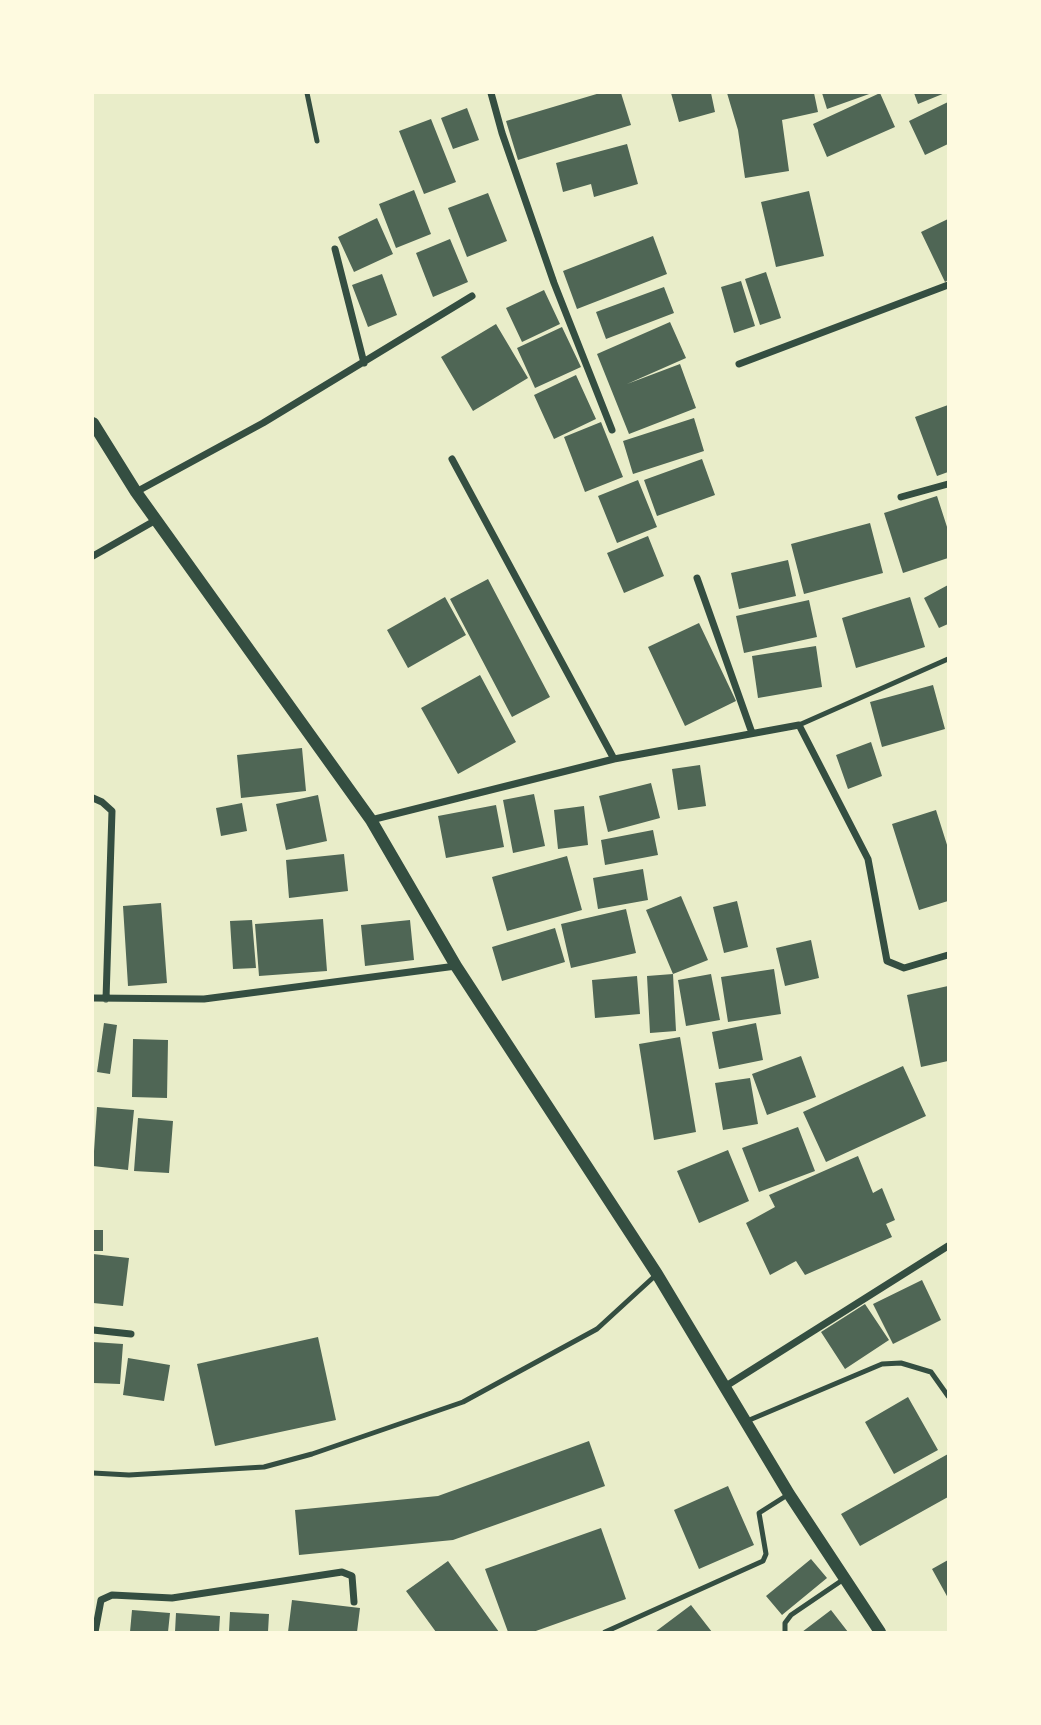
<!DOCTYPE html>
<style>
body{margin:0}
#map{position:relative;width:1041px;height:1725px;overflow:hidden;background:#e9edc9;font-family:"Golos Text",sans-serif}
canvas{display:block}
.frame{position:absolute;inset:0;border:94px solid #fefae0;pointer-events:none}
</style>
<div id="map">
<canvas width="1041" height="1725"></canvas>
<div class="frame"></div>
</div>
<script>
const c = document.querySelector('canvas').getContext('2d');
c.lineJoin = 'round';
function fillPath(path, color) {
  c.fillStyle = color;
  c.fill(path, 'evenodd');
}
function shape(rows) {
  const path = new Path2D();
  for (const r of rows) {
    path.moveTo(r[0], r[1]);
    for (let i = 2; i < r.length; i += 2) path.lineTo(r[i], r[i + 1]);
  }
  return path;
}
function stroke(path, color, width, dash) {
  c.strokeStyle = color;
  c.lineWidth = width;
  c.lineCap = dash ? 'butt' : 'round';
  c.setLineDash(dash || []);
  c.stroke(path);
}
const building = shape([
 [600,93,621,93,631,125,518,160,506,121],
 [671,93,711,93,715,112,679,122],
 [727,93,814,93,818,112,782,120,789,171,745,178,738,130],
 [822,93,872,93,827,109],
 [880,93,895,127,827,157,813,124],
 [914,93,945,93,918,104],
 [948,102,948,144,925,155,909,121],
 [467,108,479,140,453,149,441,118],
 [431,119,456,182,424,194,399,131],
 [627,144,638,184,594,197,591,184,563,192,556,163],
 [414,190,431,234,396,248,379,204],
 [809,191,824,256,776,267,761,202],
 [488,193,507,241,467,257,448,208],
 [377,218,393,254,354,272,338,237],
 [948,219,948,280,945,282,921,232],
 [653,236,667,274,577,309,563,271],
 [450,239,468,282,433,297,416,253],
 [766,272,781,318,760,325,745,279],
 [382,274,397,315,368,327,352,285],
 [741,281,755,326,734,333,721,287],
 [664,287,674,313,606,339,596,312],
 [544,290,560,324,522,342,506,308],
 [670,322,686,358,627,384,680,364,696,408,629,434,597,354],
 [496,324,528,378,473,411,441,357],
 [562,327,581,367,535,388,517,348],
 [576,375,596,419,554,439,534,395],
 [948,405,948,472,937,476,915,417],
 [694,418,704,451,633,474,623,441],
 [601,422,623,477,585,492,564,437],
 [702,459,715,495,657,516,644,480],
 [638,480,657,527,617,543,598,496],
 [937,496,948,530,948,558,903,573,884,513],
 [870,523,883,573,804,594,791,544],
 [648,536,664,576,624,593,607,553],
 [788,560,796,596,739,609,731,573],
 [488,579,550,697,512,717,450,599],
 [948,585,948,624,939,628,924,598],
 [445,597,466,635,408,668,387,630],
 [910,597,925,647,856,668,842,618],
 [809,600,817,637,744,653,736,616],
 [699,623,736,701,685,726,648,647],
 [816,646,822,687,758,698,752,656],
 [480,675,516,742,458,774,421,708],
 [933,685,945,729,882,747,870,702],
 [871,742,882,776,848,789,836,755],
 [302,748,306,791,241,798,237,755],
 [700,765,706,806,678,810,672,769],
 [651,783,660,818,608,832,599,796],
 [534,794,545,846,513,853,503,800],
 [318,795,327,841,286,850,276,804],
 [242,803,247,831,221,836,216,808],
 [496,805,504,847,446,858,438,816],
 [584,806,588,845,558,849,554,810],
 [936,810,948,848,948,901,919,910,892,824],
 [653,830,658,855,605,865,601,840],
 [344,854,348,891,289,898,286,860],
 [567,856,582,910,507,931,492,877],
 [643,869,648,900,598,909,593,878],
 [681,896,708,960,673,974,676,1031,650,1033,647,976,673,974,646,910],
 [737,901,748,947,724,953,713,907],
 [161,903,167,983,128,986,123,906],
 [626,909,636,953,571,968,561,924],
 [323,919,327,971,259,976,255,924],
 [252,920,256,968,233,969,230,921],
 [410,920,414,960,365,966,361,925],
 [555,928,565,962,502,981,492,947],
 [811,940,819,978,785,986,776,948],
 [774,969,781,1014,728,1022,721,977],
 [711,974,720,1020,686,1026,678,980],
 [637,976,640,1014,595,1018,592,980],
 [948,986,948,1061,921,1067,907,995],
 [104,1023,117,1025,110,1074,97,1072],
 [756,1023,763,1060,719,1069,712,1032],
 [680,1037,696,1132,654,1140,639,1044],
 [133,1039,168,1040,167,1098,132,1097],
 [801,1056,816,1097,767,1115,752,1074],
 [903,1066,926,1116,826,1162,803,1112],
 [750,1078,758,1124,723,1130,715,1083],
 [97,1107,134,1110,128,1170,93,1166],
 [138,1118,173,1121,169,1173,134,1171],
 [798,1127,815,1171,759,1192,742,1148],
 [728,1150,749,1201,699,1223,677,1171],
 [858,1156,873,1193,882,1188,895,1220,886,1224,892,1237,805,1275,796,1261,770,1275,746,1223,775,1207,769,1195],
 [93,1230,103,1230,103,1251,93,1251],
 [93,1254,129,1258,123,1306,93,1303],
 [922,1280,941,1320,893,1344,873,1304],
 [865,1304,889,1340,845,1369,821,1332],
 [318,1337,336,1420,215,1446,197,1364],
 [93,1342,123,1344,120,1384,93,1383],
 [128,1358,170,1365,164,1401,123,1395],
 [908,1397,938,1450,894,1474,865,1422],
 [589,1441,605,1486,453,1540,299,1555,295,1510,438,1496],
 [948,1454,948,1497,860,1546,841,1514],
 [728,1486,754,1545,699,1569,674,1510],
 [601,1528,626,1599,533,1632,508,1632,485,1569],
 [811,1559,827,1578,782,1615,766,1596],
 [948,1560,948,1598,932,1569],
 [448,1561,499,1632,436,1632,406,1591],
 [292,1600,360,1608,357,1632,288,1632],
 [691,1605,712,1632,655,1632],
 [132,1610,170,1613,168,1632,130,1632],
 [831,1610,848,1632,802,1632],
 [230,1612,269,1614,268,1632,229,1632],
 [176,1613,220,1616,219,1632,175,1632]
]);
const service = shape([
 [307,93,317,141],
 [799,725,948,659],
 [747,1421,882,1364,901,1363,931,1372,948,1396],
 [93,1473,129,1475,264,1467,312,1454,463,1402,597,1329,657,1274],
 [605,1632,763,1561,766,1554,759,1513,789,1494],
 [785,1632,785,1623,791,1615,844,1579]
]);
const minor = shape([
 [491,93,502,133,554,283,612,430],
 [335,249,364,363],
 [739,364,948,285],
 [452,459,614,759],
 [136,492,263,423,472,296],
 [901,497,948,484],
 [93,556,156,520],
 [697,578,752,733],
 [93,798,102,802,112,811,106,999],
 [371,820,614,759,799,725,868,859,887,961,904,968,948,955],
 [93,998,204,999,456,966],
 [93,1330,131,1334],
 [726,1386,948,1246],
 [95,1632,101,1600,112,1595,172,1598,342,1572,352,1576,354,1602]
]);
const tertiary = shape([
 [93,423,136,492,371,820,456,966,657,1274,789,1494,880,1632]
]);
fillPath(building, '#4f6655');
stroke(service, '#344e41', 5);
stroke(minor, '#344e41', 7);
stroke(tertiary, '#344e41', 12);
</script>
